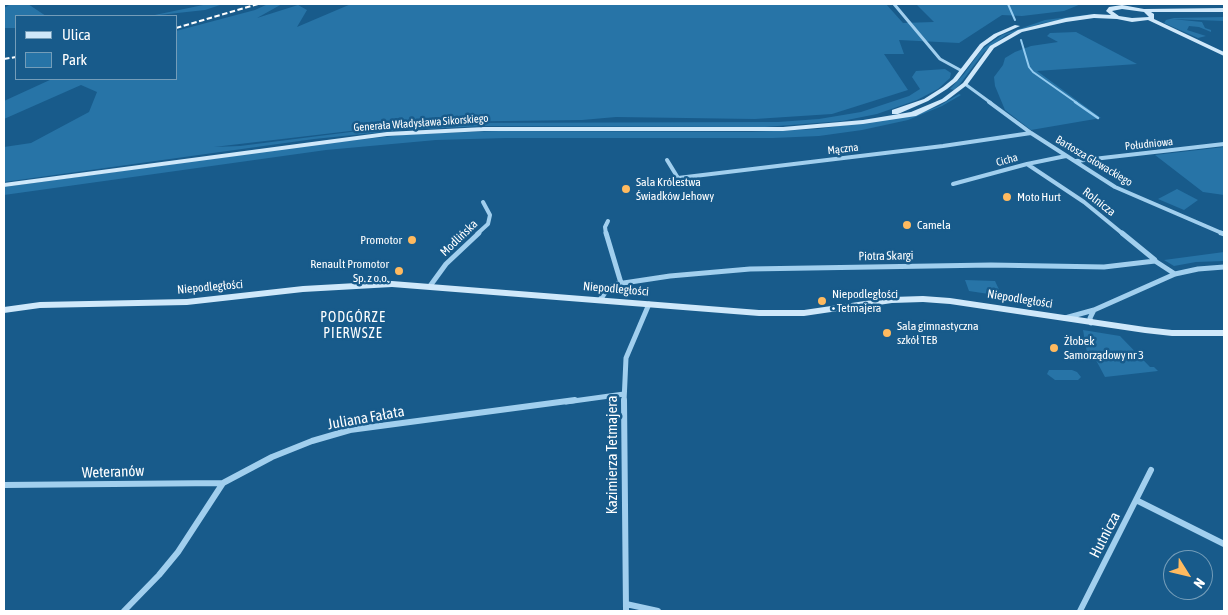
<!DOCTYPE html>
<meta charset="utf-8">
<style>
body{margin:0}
#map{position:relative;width:1228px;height:615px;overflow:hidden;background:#185b8b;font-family:"Asap Condensed",sans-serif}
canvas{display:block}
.frame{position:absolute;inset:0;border:5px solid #fff;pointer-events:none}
.legend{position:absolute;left:15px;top:15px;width:162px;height:65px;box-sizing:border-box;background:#185b8b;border:1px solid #749db9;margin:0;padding:6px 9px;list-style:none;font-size:15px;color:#fff}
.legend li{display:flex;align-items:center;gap:10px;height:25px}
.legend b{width:25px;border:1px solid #749db9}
.north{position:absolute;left:1163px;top:550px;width:50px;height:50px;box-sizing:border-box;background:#185b8b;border:1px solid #749db9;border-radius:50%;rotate:126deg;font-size:14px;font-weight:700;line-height:20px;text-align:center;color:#fff}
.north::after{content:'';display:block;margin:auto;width:18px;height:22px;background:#ffba5f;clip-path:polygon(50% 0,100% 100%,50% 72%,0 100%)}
</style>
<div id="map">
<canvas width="1228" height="615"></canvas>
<div class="frame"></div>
<ul class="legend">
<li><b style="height:6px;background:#cfe8fa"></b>Ulica</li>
<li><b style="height:14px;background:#2774a7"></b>Park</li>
</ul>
<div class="north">N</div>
</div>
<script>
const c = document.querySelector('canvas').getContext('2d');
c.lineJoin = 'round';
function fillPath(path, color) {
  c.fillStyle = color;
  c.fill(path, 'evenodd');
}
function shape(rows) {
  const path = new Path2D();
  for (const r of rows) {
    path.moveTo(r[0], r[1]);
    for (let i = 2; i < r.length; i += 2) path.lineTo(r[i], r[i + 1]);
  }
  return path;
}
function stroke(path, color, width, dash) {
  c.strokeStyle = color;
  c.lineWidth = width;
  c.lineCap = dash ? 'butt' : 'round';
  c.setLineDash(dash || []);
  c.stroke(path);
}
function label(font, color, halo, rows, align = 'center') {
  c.font = font + ' "Asap Condensed",sans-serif';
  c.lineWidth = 5;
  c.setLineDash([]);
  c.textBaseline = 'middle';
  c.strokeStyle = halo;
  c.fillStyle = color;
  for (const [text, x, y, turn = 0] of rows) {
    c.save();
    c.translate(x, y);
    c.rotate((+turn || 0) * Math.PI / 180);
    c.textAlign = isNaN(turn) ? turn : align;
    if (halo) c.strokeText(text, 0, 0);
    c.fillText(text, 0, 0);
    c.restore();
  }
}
const green = shape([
 [11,4,28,4,46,16,16,16,16,28,4,28,4,8],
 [208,4,223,4,205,10,150,16],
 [268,4,282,4,257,18,298,5,307,10,297,27,351,4,886,4,903,23,934,22,916,4,1081,4,1064,11,1022,16,1002,15,959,43,899,40,904,54,884,54,908,90,832,114,755,119,616,117,582,120,427,122,214,147,240,146,398,126,448,123,778,122,819,119,861,112,909,96,920,89,912,77,916,71,945,69,951,73,950,78,938,89,917,100,877,114,842,121,765,127,485,126,403,130,314,139,4,182,4,147,31,143,89,112,97,92,81,85,4,119,4,101,52,79,176,79,176,31,255,10],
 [1093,14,1095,15,1043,23,1006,35,984,52,960,84,954,90,950,89,964,74,982,49,1002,35,1045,20],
 [1224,17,1224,21,1172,19,1202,22,1205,28,1211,30,1211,32,1199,27,1189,26,1187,30,1206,36,1198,38,1164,23,1166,20,1174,18],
 [1076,32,1137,64,1037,71,1101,118,1031,130,1005,110,995,86,994,77,1003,65,1005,58,1015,52,1031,46,1058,42,1047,36,1050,33],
 [959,94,961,95,942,106,908,120,862,130,819,136,773,138,506,138,436,140,326,150,4,195,4,187,320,144,411,134,499,131,751,132,818,129,916,115,939,106],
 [1224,147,1224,195,1203,192,1155,155],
 [1177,189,1198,200,1184,210,1158,199],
 [1224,252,1224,261,1196,262,1174,266,1164,260],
 [965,280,995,281,1002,296,969,291],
 [1083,330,1120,336,1150,367,1154,367,1158,371,1105,377,1097,362,1087,353],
 [1049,370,1072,370,1077,372,1081,377,1078,380,1055,380,1047,374]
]);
const streamFar1 = shape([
 [1008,4,1015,20],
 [1021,40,1029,67,1033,72,1077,103]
]);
const stream = shape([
 [1075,102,1098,118]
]);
const streetFar3 = shape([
 [894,4,940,59,962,71],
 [965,84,991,103]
]);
const streetFar2 = shape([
 [989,102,1031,133,1115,187,1224,234],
 [667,160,678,178,943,146,1031,133],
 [1076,161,1224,144],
 [1027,164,1084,202,1123,234],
 [953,184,1027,164,1066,156],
 [477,234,488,224,490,215,483,202],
 [606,234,605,227,608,221]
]);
const streetFar1 = shape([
 [606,233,621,283],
 [1122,233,1155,260],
 [1221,233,1224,234],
 [430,286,446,264,479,233],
 [600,300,608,288,617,284,670,276,750,269,991,265,1104,267,1155,261,1175,274],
 [1065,318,1094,310],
 [1091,323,1090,318,1094,310,1175,274,1198,269,1224,267],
 [566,402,624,394],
 [624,402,626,358,649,304]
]);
const street = shape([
 [624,400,626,611],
 [4,485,223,483],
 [1136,500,1224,544],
 [626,604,658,611],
 [124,611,159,575,178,552,223,483,272,457,312,441,350,430,575,400],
 [1080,611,1151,470]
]);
const secondary = shape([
 [1122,5,1144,9,1224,8,1224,12,1151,12,1154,14,1154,19,1224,52,1224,56,1148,20,1132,22,1117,19,1094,18,1066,22,1022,32,994,48,967,85,946,101,916,116,863,124,783,131,484,131,387,136,4,187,4,183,387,132,484,127,783,127,863,120,911,112,942,99,963,83,990,46,1018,30,1066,18,1094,14,1111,15,1106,11,1109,7,1122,5],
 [1122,9,1144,12,1149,17,1132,18,1119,16,1112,11,1122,9],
 [1015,25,1020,26,998,36,984,46,957,81,947,89,928,101,898,114,892,114,892,110,924,99,943,87,953,79,980,44,994,34,1015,25],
 [392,281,759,310,804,310,892,297,923,296,950,298,1145,327,1172,330,1224,330,1224,336,1172,336,1145,333,950,304,923,302,892,303,804,316,759,316,392,287,303,292,187,305,40,308,4,313,4,307,40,302,187,299,303,286,392,281]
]);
const rail = shape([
 [176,28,258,4],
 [4,59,16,57]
]);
const markers = [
 [626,189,5,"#ffba5f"],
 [1007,197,5,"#ffba5f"],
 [907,225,5,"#ffba5f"],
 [412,240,5,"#ffba5f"],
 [399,271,5,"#ffba5f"],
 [822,301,5,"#ffba5f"],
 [887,333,5,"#ffba5f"],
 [1054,348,5,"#ffba5f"]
];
const farStreetnames = [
 ["Generała Władysława Sikorskiego",421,123,-4],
 ["Południowa",1149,144,-6],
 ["Mączna",843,149,-7],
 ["Cicha",1007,160,-15],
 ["Bartosza Głowackiego",1094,161,31]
];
const poiNames = [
 ["Sala Królestwa",636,182],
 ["Świadków Jehowy",636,196],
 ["Moto Hurt",1017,197],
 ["Camela",917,225],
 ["Promotor",402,240,"right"],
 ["Renault Promotor",389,264,"right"],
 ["Sp. z o.o.",389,278,"right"],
 ["Niepodległości",832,294],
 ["- Tetmajera",832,308],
 ["Sala gimnastyczna",897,326],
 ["szkół TEB",897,340],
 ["Żłobek",1064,341],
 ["Samorządowy nr 3",1064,355]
];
const streetNames = [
 ["Rolnicza",1099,202,38],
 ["Modlińska",459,238,-44],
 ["Piotra Skargi",886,256,-1],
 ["Niepodległości",210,287,-5],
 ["Niepodległości",616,289,5],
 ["Niepodległości",1020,299,9]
];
const neighbourhoodNames = [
 ["PODGÓRZE",353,318],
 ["PIERWSZE",353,334]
];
const nearStreetnames = [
 ["Juliana Fałata",366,418,-10],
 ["Kazimierza Tetmajera",612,455,-90],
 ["Weteranów",113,472,-2],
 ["Hutnicza",1105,535,-63]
];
fillPath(green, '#2774a7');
stroke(streamFar1, '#94ccf1', 2);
stroke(stream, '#94ccf1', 2.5);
stroke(streetFar3, '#a1cfee', 3);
stroke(streetFar2, '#a1cfee', 4);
stroke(streetFar1, '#a1cfee', 5);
stroke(street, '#a1cfee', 6);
fillPath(secondary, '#cfe8fa');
stroke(rail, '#fff', 2, [5.5, 2.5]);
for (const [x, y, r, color] of markers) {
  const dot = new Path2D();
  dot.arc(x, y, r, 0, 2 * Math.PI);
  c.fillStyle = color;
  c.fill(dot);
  stroke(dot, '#185b8b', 2);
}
label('11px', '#fff', '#185b8b', farStreetnames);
label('12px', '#fff', '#185b8b', poiNames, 'left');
label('12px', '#fff', '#185b8b', streetNames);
c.letterSpacing = '1px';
label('14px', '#fff', '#185b8b', neighbourhoodNames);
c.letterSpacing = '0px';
label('15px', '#fff', '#185b8b', nearStreetnames);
</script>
